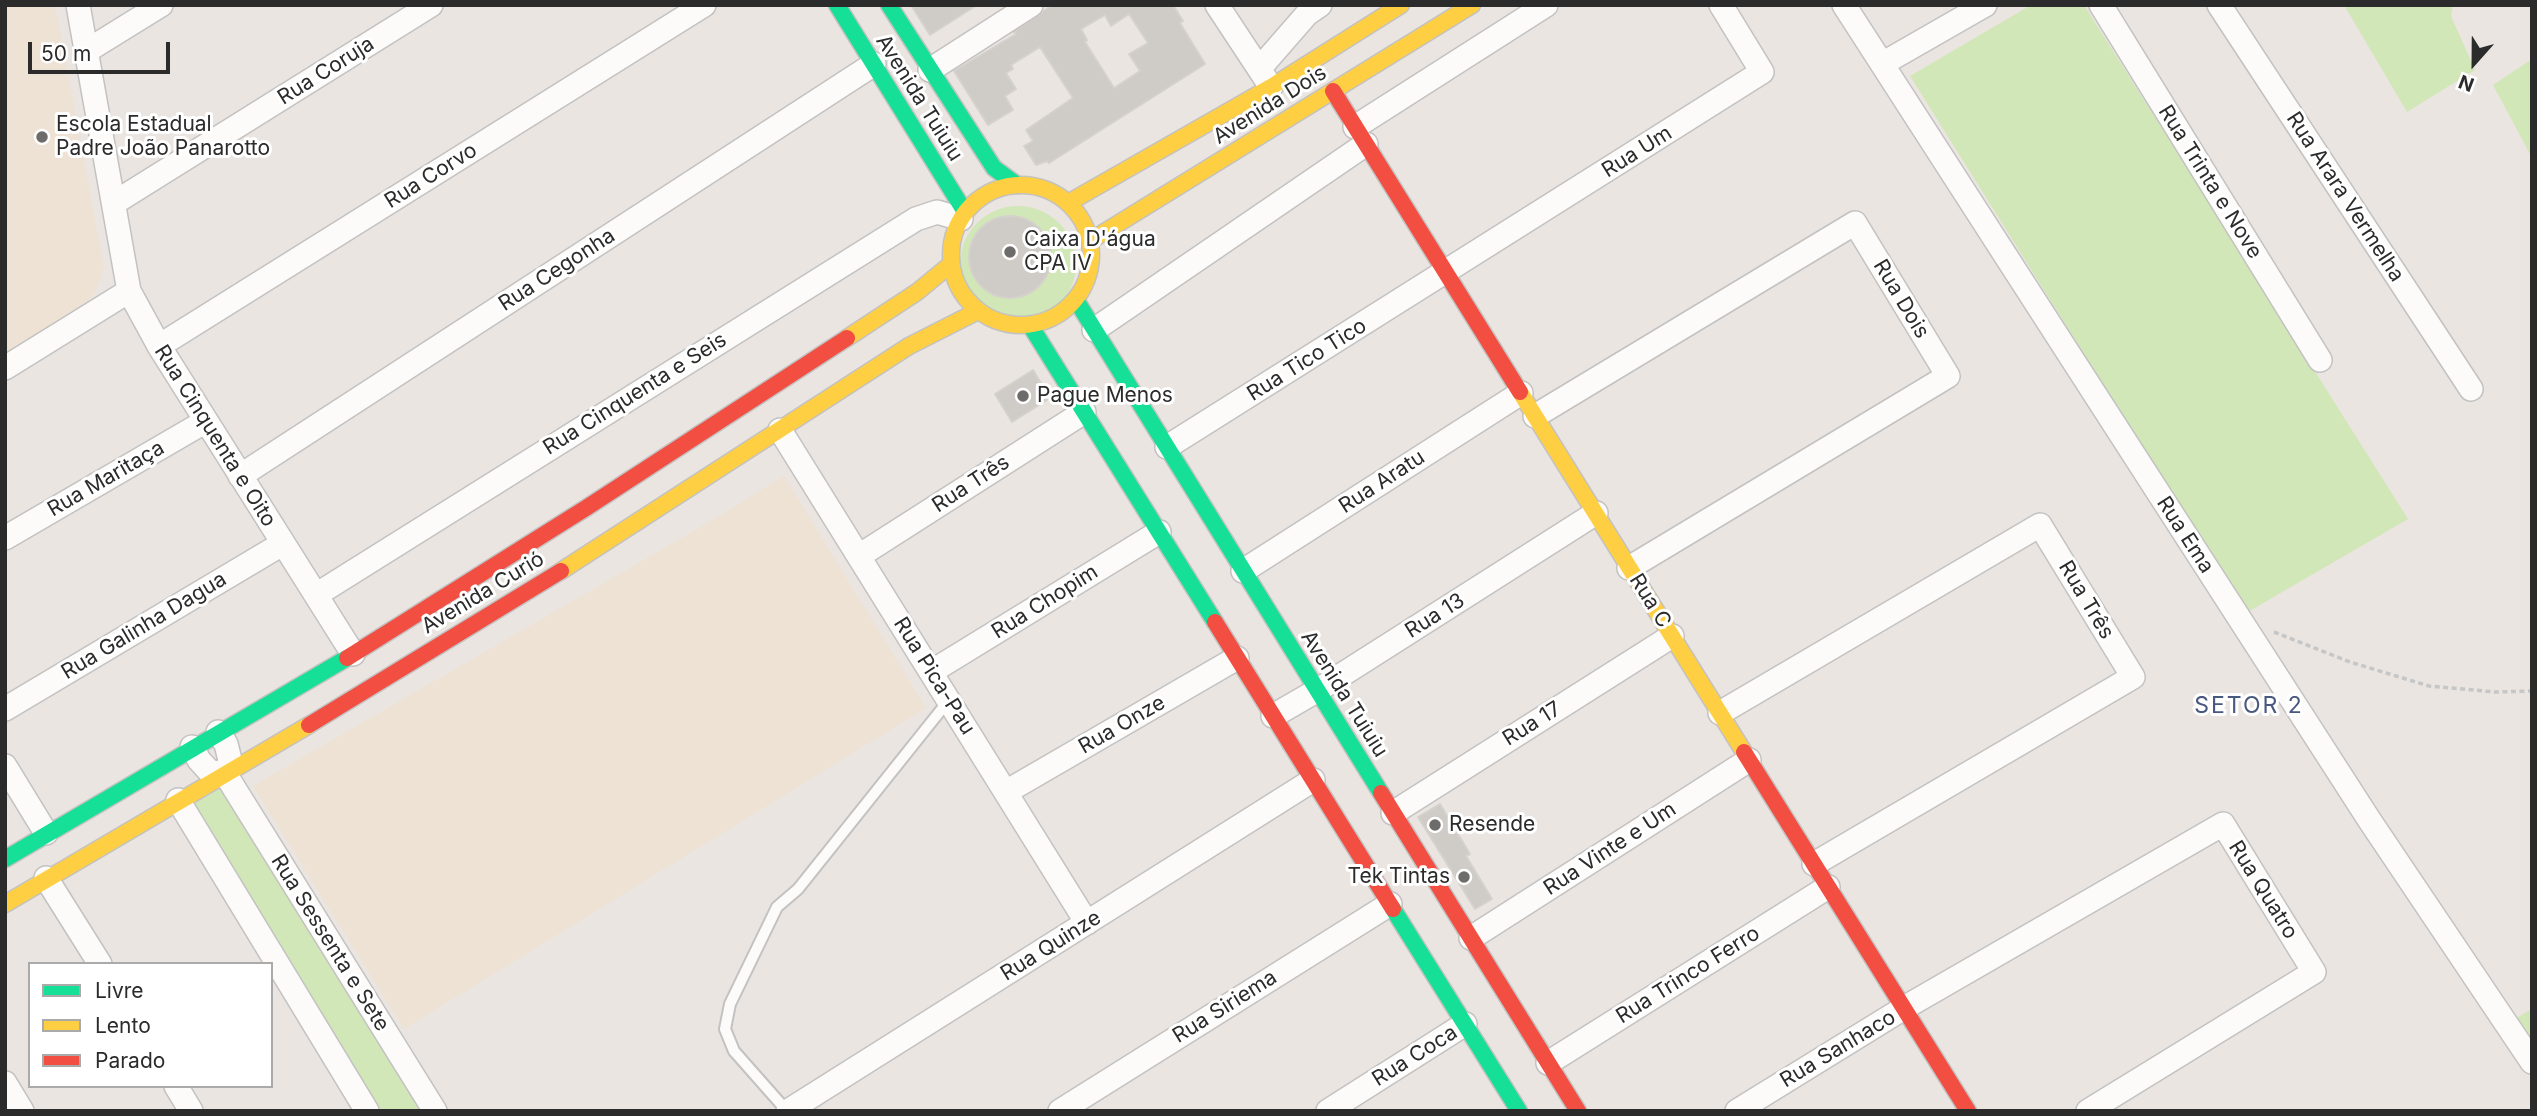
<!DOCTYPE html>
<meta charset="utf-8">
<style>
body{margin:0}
#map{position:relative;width:2537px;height:1116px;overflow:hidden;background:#eae5e0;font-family:Inter,sans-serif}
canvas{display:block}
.frame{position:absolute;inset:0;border:7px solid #2b2b2b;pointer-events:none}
.legend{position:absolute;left:28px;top:962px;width:245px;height:126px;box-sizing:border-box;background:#fff;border:2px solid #aaa;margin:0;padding:9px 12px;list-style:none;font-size:21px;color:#2b2b2b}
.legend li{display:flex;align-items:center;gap:14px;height:35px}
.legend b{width:35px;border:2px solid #aaa}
.north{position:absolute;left:2439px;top:28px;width:70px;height:70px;-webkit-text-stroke:5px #fff;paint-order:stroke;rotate:201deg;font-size:19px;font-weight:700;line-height:28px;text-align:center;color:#2b2b2b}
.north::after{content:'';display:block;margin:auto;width:24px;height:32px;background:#2b2b2b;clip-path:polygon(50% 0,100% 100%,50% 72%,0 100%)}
.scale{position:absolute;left:28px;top:42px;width:142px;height:32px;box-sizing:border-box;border:4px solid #2b2b2b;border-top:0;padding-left:9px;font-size:21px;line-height:24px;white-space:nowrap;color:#2b2b2b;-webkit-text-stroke:5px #fff;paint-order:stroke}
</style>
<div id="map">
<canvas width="2537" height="1116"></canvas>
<div class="frame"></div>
<ul class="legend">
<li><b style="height:9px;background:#16e098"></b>Livre</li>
<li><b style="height:9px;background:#ffcf43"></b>Lento</li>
<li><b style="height:9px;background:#f24e42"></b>Parado</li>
</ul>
<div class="north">N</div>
<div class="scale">50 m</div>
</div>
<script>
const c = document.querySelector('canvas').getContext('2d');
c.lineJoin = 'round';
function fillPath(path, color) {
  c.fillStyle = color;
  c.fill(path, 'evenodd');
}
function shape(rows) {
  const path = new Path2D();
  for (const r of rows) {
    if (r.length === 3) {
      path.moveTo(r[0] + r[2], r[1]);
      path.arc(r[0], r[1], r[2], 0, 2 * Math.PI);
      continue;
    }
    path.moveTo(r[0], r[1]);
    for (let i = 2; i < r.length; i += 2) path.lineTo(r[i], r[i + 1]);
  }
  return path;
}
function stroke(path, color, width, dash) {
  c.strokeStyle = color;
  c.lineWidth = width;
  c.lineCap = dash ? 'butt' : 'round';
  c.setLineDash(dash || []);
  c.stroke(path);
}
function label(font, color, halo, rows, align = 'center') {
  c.font = font + ' Inter,sans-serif';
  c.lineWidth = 6;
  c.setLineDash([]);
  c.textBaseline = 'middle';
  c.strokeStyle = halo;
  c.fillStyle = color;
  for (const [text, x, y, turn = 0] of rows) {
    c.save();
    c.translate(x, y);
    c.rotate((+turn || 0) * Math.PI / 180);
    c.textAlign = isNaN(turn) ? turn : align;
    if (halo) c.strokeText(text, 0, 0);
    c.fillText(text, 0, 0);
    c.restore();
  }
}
const education = shape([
 [5,5,55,5,104,269,94,294,80,312,12,357,5,346],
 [784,476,926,708,404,1029,253,786,711,521]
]);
const green = shape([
 [2031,5,2084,5,2408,519,2246,613,1910,76],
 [2344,5,2453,5,2451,16,2475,70,2407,112],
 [2532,59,2532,158,2493,85],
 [1018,264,58],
 [225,785,426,1111,377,1111,189,807],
 [2532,1009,2532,1042,2516,1018]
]);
const building = shape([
 [911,5,977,5,930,35,911,5],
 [1052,5,1173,5,1183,21,1180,23,1205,64,1049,163,1047,161,1036,165,1024,146,1033,141,1026,130,1073,98,1040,47,1011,65,1013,69,1006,73,1016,89,1005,96,1013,110,988,125,954,71,1016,34,1014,32,1052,5],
 [1129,14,1148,43,1129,54,1140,71,1114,88,1085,42,1087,40,1081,29,1105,15,1111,26,1129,14],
 [1010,257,41],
 [1033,370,1050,398,1012,422,995,394,1033,370],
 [1440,804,1470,854,1466,856,1492,899,1475,909,1418,817,1440,804]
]);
const path = shape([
 [2274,632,2350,662,2429,686,2495,692,2532,691]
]);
const lane = shape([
 [787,1111,734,1051,725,1029,730,1004,777,907,798,889,949,700]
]);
const street = shape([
 [78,5,129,291,159,346,353,654],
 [1217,5,1271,87],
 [1844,5,2370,821,2532,1062],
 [2101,5,2320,360],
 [2219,5,2471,389],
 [85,52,161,5],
 [1882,64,1985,5],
 [1260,68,1307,14,1320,5],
 [930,70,1031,5],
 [1355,127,1546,5],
 [114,203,431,5],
 [1094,330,1366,144],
 [159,346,704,5],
 [5,368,129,291],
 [1535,416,1855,223,1948,376,1629,568],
 [780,430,1087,923],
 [1167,447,1762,72,1721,5],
 [240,476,874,64],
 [5,538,206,421],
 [859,556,1084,412],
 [1243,571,1521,393],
 [316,595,916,219,937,212,961,219],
 [931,672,1159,532],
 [5,709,282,544],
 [1720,713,2040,525,2133,677,1814,864],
 [1273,716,1318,690,1596,513],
 [218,732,226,744,230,760,226,775],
 [192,747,199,760,209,771,226,775,435,1111],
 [5,766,46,833],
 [1006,792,1237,658],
 [178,800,367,1111],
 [1393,813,1672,636],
 [46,878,100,964],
 [1471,938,1749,760],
 [1548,1063,1828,887],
 [5,1083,22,1111],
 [176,1086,191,1111],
 [788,1111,1313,780],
 [1060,1111,1390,904],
 [1328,1111,1465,1024],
 [1737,1111,1904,1008,2223,824,2314,972,2088,1111]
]);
const fast = shape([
 [837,5,965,212],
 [889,5,994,168,1017,185],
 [1076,300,1381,793],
 [1030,325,1215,622],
 [5,859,347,658],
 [1393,909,1519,1111]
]);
const slow = shape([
 [1021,255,70],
 [1068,203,1271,87,1401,5],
 [1090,241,1472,5],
 [847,338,917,292,951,264],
 [1520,392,1744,752],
 [561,571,909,346,978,311],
 [5,904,309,725]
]);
const jam = shape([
 [1333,91,1520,392],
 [1215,622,1393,909],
 [347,658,586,508,847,338],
 [309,725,561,571],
 [1744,752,1968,1111],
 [1381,793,1578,1111]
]);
const markers = [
 [42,137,7,"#6e6c6a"],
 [1010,252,7,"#6e6c6a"],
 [1023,396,7,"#6e6c6a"],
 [1435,825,7,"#6e6c6a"],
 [1464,877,7,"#6e6c6a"]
];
const streetNames = [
 ["Rua Coruja",326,71,-32],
 ["Avenida Tuiuiu",919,98,58],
 ["Avenida Dois",1270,105,-32],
 ["Rua Um",1637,152,-32],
 ["Rua Corvo",431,176,-32],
 ["Rua Trinta e Nove",2210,182,58],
 ["Rua Arara Vermelha",2345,197,57],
 ["Rua Cegonha",557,270,-33],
 ["Rua Dois",1901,299,59],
 ["Rua Tico Tico",1307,360,-32],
 ["Rua Cinquenta e Seis",635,394,-32],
 ["Rua Cinquenta e Oito",215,436,58],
 ["Rua Maritaça",106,479,-30],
 ["Rua Aratu",1382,482,-33],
 ["Rua Três",971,484,-33],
 ["Rua Ema",2185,535,57],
 ["Avenida Curió",483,593,-31],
 ["Rua Três",2086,600,59],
 ["Rua C",1650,601,58],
 ["Rua Chopim",1045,602,-32],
 ["Rua 13",1435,616,-32],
 ["Rua Galinha Dagua",144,626,-31],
 ["Rua Pica-Pau",934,676,58],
 ["Avenida Tuiuiu",1344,694,58],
 ["Rua 17",1532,724,-32],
 ["Rua Onze",1122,725,-30],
 ["Rua Vinte e Um",1610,849,-33],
 ["Rua Quatro",2263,890,58],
 ["Rua Sessenta e Sete",330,943,58],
 ["Rua Quinze",1051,946,-32],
 ["Rua Trinco Ferro",1688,975,-32],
 ["Rua Siriema",1225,1007,-32],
 ["Rua Sanhaco",1838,1049,-31],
 ["Rua Coca",1415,1056,-32]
];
const poiNames = [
 ["Escola Estadual",56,125],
 ["Padre João Panarotto",56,149],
 ["Caixa D'água",1024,240],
 ["CPA IV",1024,264],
 ["Pague Menos",1037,396],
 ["Resende",1449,825],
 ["Tek Tintas",1450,877,"right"]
];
const neighbourhoodNames = [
 ["SETOR 2",2249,706]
];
fillPath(education, '#eee2d4');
fillPath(green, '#d1e7b7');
fillPath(building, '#cfcbc7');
stroke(building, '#d5d1cc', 2);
stroke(lane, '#c3c2c2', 14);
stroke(street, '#c3c2c2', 26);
stroke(fast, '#c3c2c2', 19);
stroke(slow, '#c3c2c2', 19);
stroke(jam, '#c3c2c2', 19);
stroke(path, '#c6c6c6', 3.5, [5, 3.5]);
stroke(lane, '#fcfbfa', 10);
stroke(street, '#fcfbfa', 23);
stroke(fast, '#16e098', 16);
stroke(slow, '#ffcf43', 16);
stroke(jam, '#f24e42', 16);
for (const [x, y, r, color] of markers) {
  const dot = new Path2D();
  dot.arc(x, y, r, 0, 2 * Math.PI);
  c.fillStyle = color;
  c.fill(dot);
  stroke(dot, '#fff', 2.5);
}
label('21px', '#2b2b2b', '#fff', streetNames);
label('21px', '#2b2b2b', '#fff', poiNames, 'left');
c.letterSpacing = '2px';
label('23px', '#48597f', '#fff', neighbourhoodNames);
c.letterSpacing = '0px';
</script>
